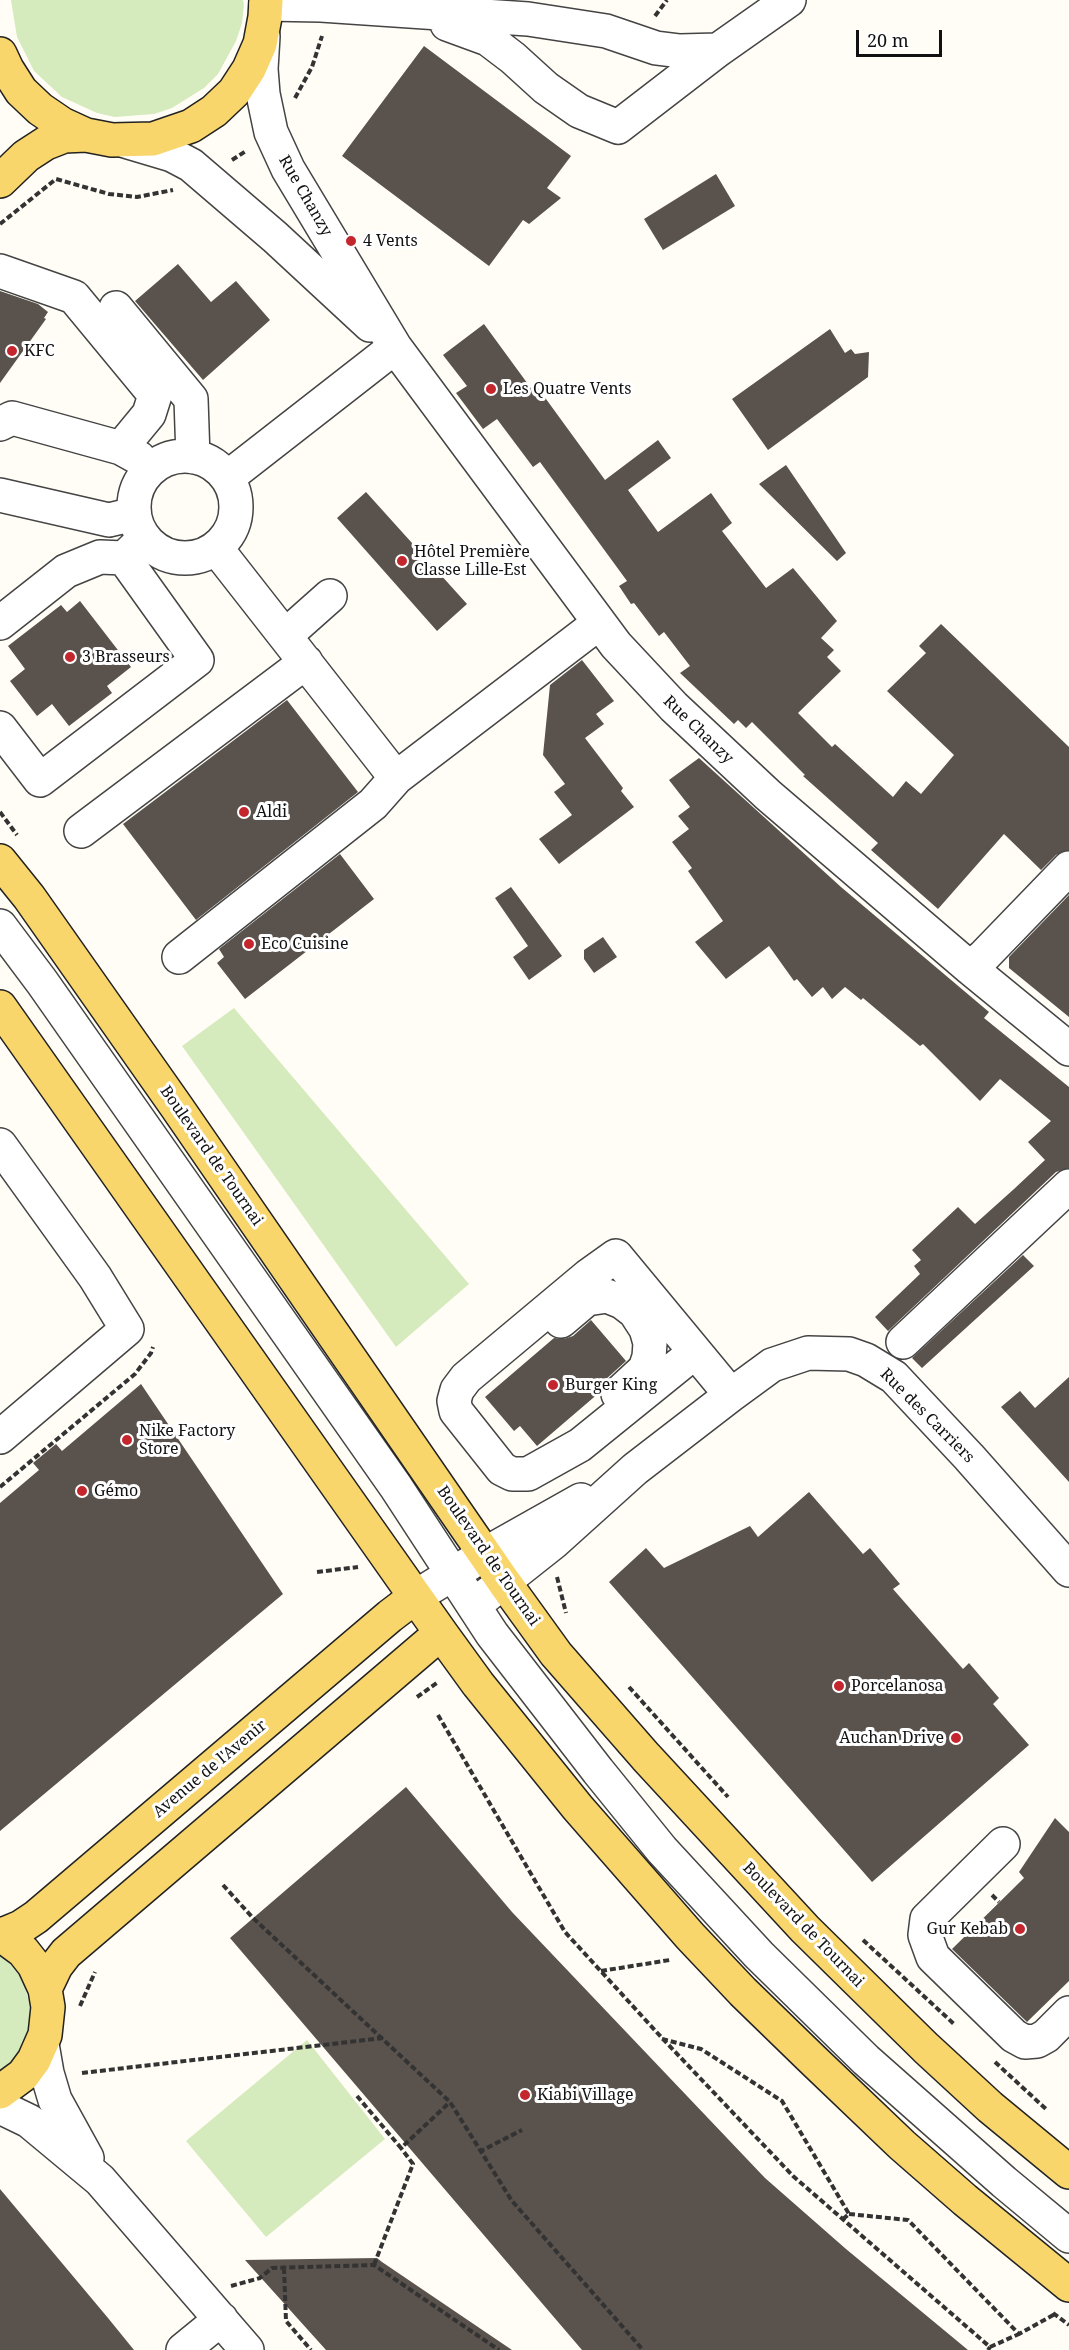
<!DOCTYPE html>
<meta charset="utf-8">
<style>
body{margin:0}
#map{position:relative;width:1069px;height:2350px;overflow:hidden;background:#fffdf5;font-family:"Noto Serif",serif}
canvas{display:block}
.scale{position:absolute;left:856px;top:30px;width:86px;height:27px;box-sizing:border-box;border:3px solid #111;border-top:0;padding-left:8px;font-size:18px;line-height:21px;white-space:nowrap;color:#111;-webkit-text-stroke:4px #fff;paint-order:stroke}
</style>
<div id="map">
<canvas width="1069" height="2350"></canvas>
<div class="scale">20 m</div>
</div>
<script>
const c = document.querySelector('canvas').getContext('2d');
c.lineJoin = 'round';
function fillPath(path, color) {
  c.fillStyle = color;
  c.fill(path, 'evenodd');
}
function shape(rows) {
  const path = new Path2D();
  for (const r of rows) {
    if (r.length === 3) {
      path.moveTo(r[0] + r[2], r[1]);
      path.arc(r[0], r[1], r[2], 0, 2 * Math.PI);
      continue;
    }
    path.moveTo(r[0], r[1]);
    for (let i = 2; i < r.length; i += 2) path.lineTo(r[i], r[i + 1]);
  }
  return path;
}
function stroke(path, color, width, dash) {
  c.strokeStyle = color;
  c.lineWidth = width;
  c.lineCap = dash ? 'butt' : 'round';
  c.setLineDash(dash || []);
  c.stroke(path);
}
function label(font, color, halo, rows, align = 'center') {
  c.font = font + ' "Noto Serif",serif';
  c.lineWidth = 6;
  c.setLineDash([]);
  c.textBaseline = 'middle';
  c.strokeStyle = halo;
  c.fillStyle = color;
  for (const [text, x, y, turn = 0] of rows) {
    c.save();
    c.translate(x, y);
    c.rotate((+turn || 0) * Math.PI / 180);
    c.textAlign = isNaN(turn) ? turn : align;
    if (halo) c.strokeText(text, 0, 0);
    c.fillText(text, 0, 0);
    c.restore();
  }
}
const green = shape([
 [11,0,243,0,244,4,242,23,236,41,218,74,204,88,172,108,154,114,115,117,97,113,62,97,34,71,17,37],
 [234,1008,469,1284,396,1347,182,1046],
 [0,1955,14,1967,22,1979,31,2007,31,2022,22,2050,14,2062,0,2074],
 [307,2040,385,2139,266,2237,186,2141]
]);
const building = shape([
 [424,46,571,156,547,188,561,198,529,224,523,220,489,266,342,156],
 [716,174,735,206,663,250,644,219],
 [178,264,211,302,236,281,270,320,203,380,135,301],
 [0,291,38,304,48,312,44,318,46,319,0,383],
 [484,324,533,391,538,388,605,480,658,440,671,458,628,490,658,532,711,493,732,523,722,531,766,588,793,568,837,621,821,638,834,650,827,657,841,671,798,713,832,747,835,744,893,797,906,781,921,794,954,755,887,691,926,653,919,646,941,624,1069,747,1069,850,1056,855,1041,870,1004,834,938,909,871,850,878,843,803,776,805,775,752,722,746,728,738,720,734,724,680,673,690,666,664,632,659,636,634,603,631,604,619,586,627,581,540,462,533,467,497,419,483,429,456,393,467,386,443,355],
 [830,329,845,353,851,349,855,354,869,352,868,377,768,450,732,399],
 [786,465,846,553,837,561,759,484],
 [366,492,467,604,437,631,337,518],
 [80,601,131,667,107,686,112,693,69,726,52,704,37,716,10,681,25,669,8,646,61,605,67,612],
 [582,660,614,701,596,714,604,724,585,738,623,788,621,791,634,807,559,864,539,839,572,815,554,792,565,784,543,755,550,685],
 [287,700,358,792,196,920,123,824],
 [699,758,841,887,989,1012,984,1018,1069,1087,1069,1168,1056,1172,888,1331,875,1317,920,1274,914,1266,921,1260,912,1250,958,1207,975,1224,1014,1189,1045,1160,1028,1142,1051,1121,1000,1079,980,1101,923,1044,920,1046,863,998,861,1000,845,987,832,999,823,987,812,997,797,979,794,981,769,946,726,979,695,942,723,921,688,871,692,868,672,842,689,829,678,816,690,807,669,780],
 [340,854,374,899,245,999,217,963,224,957,219,949],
 [511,887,562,956,529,980,513,957,528,946,495,898],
 [1069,895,1069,1017,1009,968,1009,957],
 [603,937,617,957,594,973,584,959,584,950],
 [1023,1255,1034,1266,922,1368,912,1358],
 [591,1320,626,1361,605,1380,600,1392,537,1446,520,1426,514,1431,485,1397,554,1338,564,1339,573,1336],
 [1069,1377,1069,1482,1001,1407,1020,1391,1035,1408],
 [141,1384,283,1594,0,1831,0,1503,39,1470,33,1463,56,1444,62,1451],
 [809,1492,863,1554,870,1548,900,1584,893,1589,963,1669,969,1663,999,1698,993,1704,1029,1745,872,1882,609,1582,646,1548,664,1568,750,1526,758,1537],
 [406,1787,512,1912,765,2178,846,2249,968,2350,582,2350,230,1938],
 [1055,1818,1069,1832,1069,1981,1027,2022,952,1949,1024,1878,1019,1872],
 [0,2189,108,2318,134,2350,0,2350],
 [377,2258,382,2262,512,2350,326,2350,245,2260]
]);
const path = shape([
 [655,16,667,0],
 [295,98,312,67,322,36],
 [232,160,246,151],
 [0,224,56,179,109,194,137,197,173,190],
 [0,812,17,835],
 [0,1487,135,1374,151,1353,153,1347],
 [317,1572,358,1567],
 [557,1577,566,1613],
 [629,1687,728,1797],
 [417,1697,438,1682],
 [438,1715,565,1932,662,2038,793,2176,990,2347,988,2350],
 [223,1885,253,1918,450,2102,512,2201,643,2350],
 [992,1895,999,1902],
 [863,1940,954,2024],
 [601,1971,670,1960],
 [80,2006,95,1972],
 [662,2039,701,2049,782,2101,849,2214,843,2219],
 [995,2062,1047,2110],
 [82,2073,383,2038],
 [357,2096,401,2148,450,2102],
 [479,2152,522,2130],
 [849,2214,908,2220,1019,2334,1055,2314],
 [374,2265,413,2164,401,2148],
 [284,2268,286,2321,311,2350],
 [231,2286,260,2278,272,2268,374,2265,499,2350],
 [1053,2313,1069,2325],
 [990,2347,1019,2334]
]);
const minor = shape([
 [266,4,321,5,528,19,606,31,656,48,680,51,718,50],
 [447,24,488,39,513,58,546,88,579,111,618,127,718,50,789,0],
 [263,36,261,69,263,94,271,132,288,169,395,347,616,645,674,707,768,795,970,968,1069,1049],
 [125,141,172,155,191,165,275,237,370,325],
 [0,271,74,297,155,395,149,414,121,448],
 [116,308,191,399,193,457],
 [0,424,12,418,121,448,139,458],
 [185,507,51],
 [227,478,395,347],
 [0,495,109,520,134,514],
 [216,548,396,778],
 [0,623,66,571,100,557,124,558],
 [285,636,330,596],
 [0,728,40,780,197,660,124,558,144,539],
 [81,831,306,662],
 [0,926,42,982,396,1487,492,1634,598,1771,662,1850,759,1955,866,2060,1004,2182,1069,2236],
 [179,957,373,804,396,778,599,623],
 [970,968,984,956,1069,868],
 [0,1145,95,1277,127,1329,0,1437],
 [561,1321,587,1299,607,1296,622,1302,635,1312,646,1329,650,1343,649,1357,645,1369,618,1394],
 [903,1342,1069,1186],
 [695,1352,580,1445,528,1474,512,1474,502,1469,456,1411,454,1401,457,1390,466,1378,588,1276,616,1256,731,1395],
 [415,1597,485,1554,581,1500],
 [482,1599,554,1542,635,1469,731,1395,772,1365,808,1353,849,1354,866,1360,894,1377,969,1457,1069,1570],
 [1003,1844,927,1919,925,1935,933,1957,1014,2036,1025,2042,1037,2041,1046,2036,1069,2013],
 [42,2044,47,2073,55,2100,87,2158],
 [0,2107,29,2121,100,2180,247,2350],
 [183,2350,221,2319]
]);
const major = shape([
 [0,54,7,69,21,91,40,109,62,124,86,135,112,140,153,139,191,126,214,111,234,92,249,69,260,44,265,17,266,0],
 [0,181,26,156,46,143,64,136,86,135],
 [0,861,29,897,176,1106,504,1582,556,1654,646,1757,805,1929,926,2048,990,2107,1069,2172],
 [0,1007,441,1633,478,1684,578,1808,690,1936,743,1992,812,2059,902,2145,965,2200,1069,2285],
 [0,1934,23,1951,34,1965,45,1989,48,2007,45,2035,34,2060,23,2075,0,2092],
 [2,1935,21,1927,36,1917,390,1616,415,1597],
 [45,1989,56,1966,66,1953,441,1633]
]);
const markers = [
 [351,241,6,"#c4262e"],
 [12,351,6,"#c4262e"],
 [491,389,6,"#c4262e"],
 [402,561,6,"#c4262e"],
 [70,657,6,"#c4262e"],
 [244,812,6,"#c4262e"],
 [249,944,6,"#c4262e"],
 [553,1385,6,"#c4262e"],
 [127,1440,6,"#c4262e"],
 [82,1491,6,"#c4262e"],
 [839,1686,6,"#c4262e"],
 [956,1738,6,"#c4262e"],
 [1020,1929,6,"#c4262e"],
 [525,2095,6,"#c4262e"]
];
const streetNames = [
 ["Rue Chanzy",305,196,60],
 ["Rue Chanzy",698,730,44],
 ["Boulevard de Tournai",211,1156,55],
 ["Rue des Carriers",927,1416,45],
 ["Boulevard de Tournai",488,1556,55],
 ["Avenue de l'Avenir",210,1769,-40],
 ["Boulevard de Tournai",803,1925,46]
];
const poiNames = [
 ["4 Vents",363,241],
 ["KFC",24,351],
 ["Les Quatre Vents",503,389],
 ["Hôtel Première",414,552],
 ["Classe Lille-Est",414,570],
 ["3 Brasseurs",82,657],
 ["Aldi",256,812],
 ["Eco Cuisine",261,944],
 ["Burger King",565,1385],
 ["Nike Factory",139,1431],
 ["Store",139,1449],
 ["Gémo",94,1491],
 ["Porcelanosa",851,1686],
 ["Auchan Drive",944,1738,"right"],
 ["Gur Kebab",1008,1929,"right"],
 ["Kiabi Village",537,2095]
];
fillPath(green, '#d5ebbd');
fillPath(building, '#5a524d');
stroke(minor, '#444', 36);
stroke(major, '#222', 36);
stroke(path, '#333', 4, [6, 3]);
stroke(minor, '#fff', 33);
stroke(major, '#f9d66b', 33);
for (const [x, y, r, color] of markers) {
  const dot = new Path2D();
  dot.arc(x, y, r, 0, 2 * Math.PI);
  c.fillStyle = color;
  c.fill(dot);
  stroke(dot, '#fff', 2);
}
label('16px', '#111', '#fff', streetNames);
label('16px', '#111', '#fff', poiNames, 'left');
</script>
